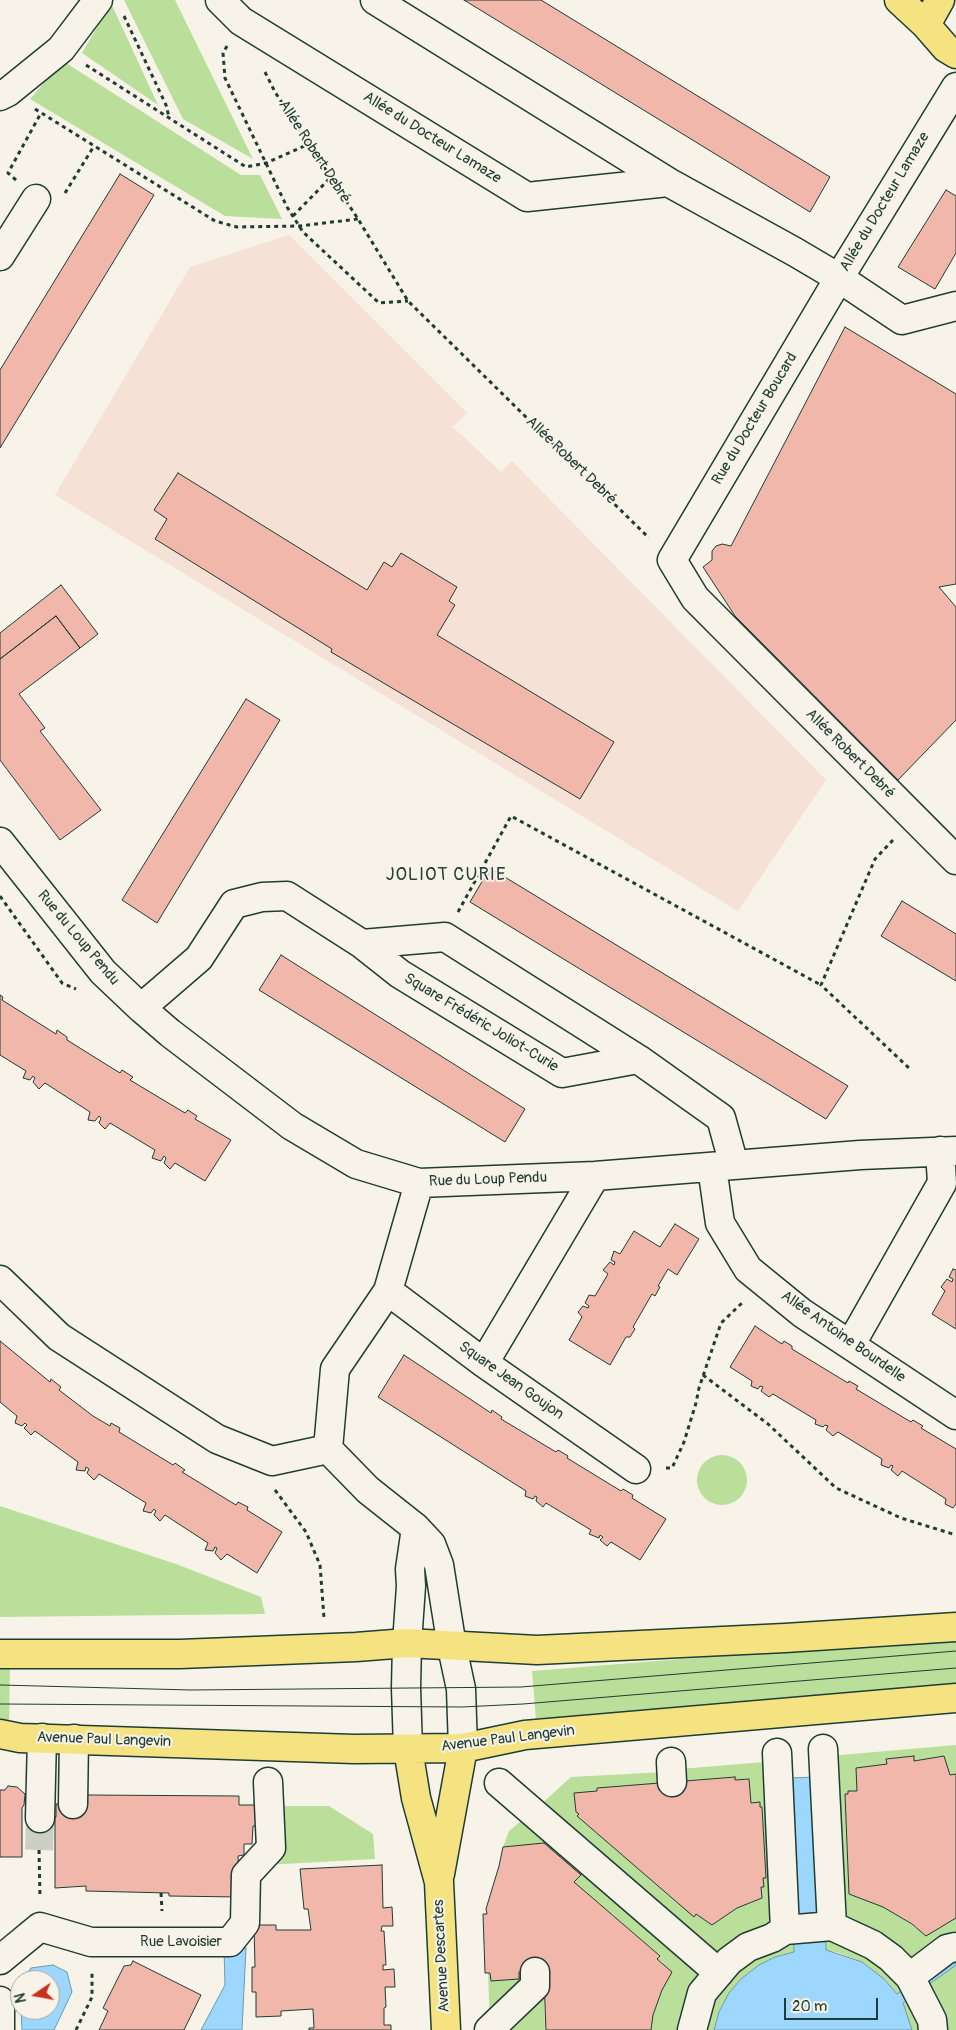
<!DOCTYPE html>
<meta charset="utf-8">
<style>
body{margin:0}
#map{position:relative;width:956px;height:2030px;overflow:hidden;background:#f7f3e8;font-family:Pangolin,sans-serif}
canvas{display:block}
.north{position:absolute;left:10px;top:1970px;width:50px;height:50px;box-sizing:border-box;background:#f7f3e8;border:1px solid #a1aaa0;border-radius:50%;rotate:258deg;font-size:14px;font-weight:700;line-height:20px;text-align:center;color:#1f3d34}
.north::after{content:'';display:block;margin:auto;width:18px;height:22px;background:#c8321e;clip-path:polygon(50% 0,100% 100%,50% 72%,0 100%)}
.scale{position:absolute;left:784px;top:1998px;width:94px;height:22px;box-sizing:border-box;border:2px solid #1f3d34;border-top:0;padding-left:6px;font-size:15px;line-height:18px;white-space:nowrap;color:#1f3d34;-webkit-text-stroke:4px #f7f3e8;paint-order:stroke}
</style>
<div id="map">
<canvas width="956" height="2030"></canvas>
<div class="north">N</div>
<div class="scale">20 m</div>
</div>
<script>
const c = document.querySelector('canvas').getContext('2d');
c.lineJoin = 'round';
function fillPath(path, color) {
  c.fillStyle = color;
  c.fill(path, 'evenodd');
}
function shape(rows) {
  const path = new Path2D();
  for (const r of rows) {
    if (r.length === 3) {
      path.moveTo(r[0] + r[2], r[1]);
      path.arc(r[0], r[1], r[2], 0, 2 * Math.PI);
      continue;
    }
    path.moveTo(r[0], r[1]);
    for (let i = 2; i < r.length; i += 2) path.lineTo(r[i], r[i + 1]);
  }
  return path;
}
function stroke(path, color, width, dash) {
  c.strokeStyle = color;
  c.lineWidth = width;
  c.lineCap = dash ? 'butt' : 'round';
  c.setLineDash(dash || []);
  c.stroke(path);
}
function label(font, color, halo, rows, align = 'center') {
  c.font = font + ' Pangolin,sans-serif';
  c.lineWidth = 4;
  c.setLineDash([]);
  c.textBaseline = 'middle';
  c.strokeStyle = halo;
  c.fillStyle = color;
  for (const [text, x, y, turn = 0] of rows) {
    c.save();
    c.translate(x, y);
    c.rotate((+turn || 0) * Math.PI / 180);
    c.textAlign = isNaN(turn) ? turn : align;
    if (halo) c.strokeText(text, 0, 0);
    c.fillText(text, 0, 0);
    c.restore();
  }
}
const built = shape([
 [289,235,467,413,453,427,501,472,512,461,826,780,738,911,55,495,190,267]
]);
const green = shape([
 [124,0,175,0,253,159,183,119],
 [111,3,158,105,82,53],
 [63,61,241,175,260,175,282,219,225,216,30,99],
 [722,1480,25],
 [0,1506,176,1564,261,1597,265,1614,0,1617],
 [956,1637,956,1684,536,1720,532,1671],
 [0,1662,10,1662,9,1728,0,1725],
 [956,1745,956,1774,950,1775,944,1756,914,1761,914,1756,886,1759,887,1764,857,1768,857,1791,848,1791,848,1794,845,1794,849,1894,883,1907,911,1924,926,1936,956,1918,956,1941,913,1968,846,1928,829,1756],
 [776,1761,781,1920,717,1961,538,1807,571,1777,663,1772,663,1783,597,1788,597,1791,575,1793,576,1812,579,1814,577,1816,694,1916,696,1914,712,1925,737,1908,762,1898,761,1887,764,1887,763,1878,766,1878,762,1807,760,1807,760,1803,751,1803,749,1779,735,1780,735,1777,680,1781,680,1769],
 [278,1806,329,1806,373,1834,375,1859,265,1865],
 [528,1815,709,1974,685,2030,651,2030,653,2015,662,1990,663,1963,657,1959,659,1955,574,1882,581,1875,544,1843,503,1847,509,1831],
 [826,1937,843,1940,908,1985,897,1994,884,1979,862,1962,836,1952,826,1951],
 [793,1938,794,1952,774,1957,759,1965,741,1979,729,1993,719,2012,714,2030,699,2030,700,2022,732,1969],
 [956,1965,956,2030,941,2030,925,1987],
 [519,1972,528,1972,490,2025,488,1973,490,1973,491,1980,519,1979],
 [544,1984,545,2030,499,2030],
 [914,1995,927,2030,912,2030,903,2003]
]);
const water = shape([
 [819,1777,826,1950,862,1962,884,1979,897,1994,952,1952,956,1951,956,1965,903,2003,912,2030,714,2030,719,2012,729,1993,741,1979,759,1965,775,1957,794,1952,787,1778,819,1777],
 [246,1948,242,2030,201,2030,225,1985,224,1949,246,1948],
 [53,1965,67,1972,72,1992,54,2030,22,2030,21,2010,50,2010,50,1980,23,1980,31,1968,53,1965]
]);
const building = shape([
 [464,0,541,0,830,177,810,212,464,0],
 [120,174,154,195,0,448,0,370,120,174],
 [946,190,956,196,956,253,935,289,898,267,946,190],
 [845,327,956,394,956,584,939,587,956,607,956,720,898,780,735,616,703,567,712,560,712,551,716,546,722,544,731,546,845,327],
 [178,473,367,590,384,562,392,567,401,553,457,587,449,601,455,605,437,635,614,742,580,799,331,652,332,649,155,539,167,519,154,510,178,473],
 [61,585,98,634,80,648,56,616,0,659,0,633,61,585],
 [56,616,80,648,19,694,45,728,40,731,101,810,60,840,0,760,0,659,56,616],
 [246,699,280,720,157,923,122,900,246,699],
 [490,868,848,1086,826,1119,470,902,490,868],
 [902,901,956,934,956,981,881,936,902,901],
 [281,955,525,1109,505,1142,259,990,281,955],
 [0,995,3,997,2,1000,56,1034,57,1030,67,1037,67,1040,120,1073,122,1070,133,1077,130,1080,185,1113,188,1110,197,1116,195,1119,231,1140,205,1181,175,1163,170,1169,164,1163,166,1158,164,1156,161,1161,152,1158,155,1150,110,1123,105,1129,99,1123,101,1118,99,1116,95,1121,88,1120,90,1112,45,1083,39,1089,33,1082,35,1078,33,1076,30,1080,23,1078,26,1071,0,1055,0,995],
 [675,1224,699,1239,677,1275,668,1269,658,1286,660,1287,655,1296,652,1294,633,1327,635,1329,630,1337,626,1337,610,1365,569,1340,582,1317,578,1312,583,1306,588,1308,589,1306,585,1303,589,1295,595,1296,608,1274,603,1270,610,1262,614,1265,615,1262,611,1260,614,1251,620,1254,634,1231,660,1247,675,1224],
 [953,1269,956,1270,956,1329,932,1314,945,1291,941,1287,947,1279,952,1282,953,1279,949,1277,953,1269],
 [755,1326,782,1344,784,1341,792,1346,792,1349,848,1383,849,1381,858,1386,856,1389,911,1422,913,1420,923,1426,921,1428,956,1449,956,1504,953,1508,945,1504,946,1499,902,1471,898,1476,891,1470,893,1466,891,1465,889,1468,881,1465,882,1459,838,1432,833,1436,826,1430,828,1426,825,1425,823,1427,815,1424,816,1420,773,1394,769,1397,761,1391,763,1387,760,1386,758,1389,751,1386,752,1381,730,1367,755,1326],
 [0,1341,50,1382,51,1379,61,1387,59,1390,93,1416,110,1426,111,1423,120,1428,119,1432,173,1465,175,1463,185,1470,182,1472,236,1505,238,1502,248,1507,247,1510,282,1532,257,1573,227,1554,221,1560,215,1553,217,1548,215,1547,213,1551,205,1550,208,1543,165,1515,160,1521,154,1515,156,1511,154,1509,151,1513,143,1511,146,1503,99,1474,94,1480,87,1473,89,1469,86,1467,85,1471,76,1470,78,1462,35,1431,31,1435,24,1428,27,1425,25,1423,22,1426,15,1423,17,1416,0,1402,0,1341],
 [404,1355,491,1413,492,1410,502,1417,501,1419,556,1452,558,1450,568,1456,567,1458,621,1491,623,1489,633,1495,632,1498,666,1519,640,1560,611,1542,607,1546,600,1540,603,1537,600,1535,599,1538,589,1534,591,1530,546,1503,543,1507,536,1501,537,1497,535,1496,533,1499,525,1496,526,1491,378,1397,404,1355],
 [914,1756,914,1761,944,1756,950,1775,956,1774,956,1918,926,1936,912,1924,883,1907,849,1894,845,1794,848,1794,848,1791,857,1791,856,1768,887,1764,886,1759,914,1756],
 [735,1777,735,1780,749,1779,751,1803,760,1802,760,1807,762,1807,766,1878,763,1878,764,1887,761,1887,762,1898,737,1908,712,1925,696,1914,694,1917,577,1816,579,1814,576,1812,574,1793,597,1791,597,1788,735,1777],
 [8,1786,17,1787,25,1794,24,1805,22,1808,22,1857,0,1857,0,1790,5,1790,8,1786],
 [86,1795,239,1796,239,1805,261,1805,261,1826,253,1826,252,1844,244,1844,244,1855,238,1856,240,1897,169,1896,169,1893,86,1891,86,1886,55,1888,55,1816,56,1817,56,1804,73,1804,86,1795],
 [544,1843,581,1875,574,1882,660,1956,657,1959,672,1972,662,1990,653,2015,651,2030,546,2030,544,1979,549,1979,548,1971,519,1972,519,1979,491,1981,490,1973,485,1973,483,1914,487,1914,486,1909,499,1866,503,1847,544,1843],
 [382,1865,383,1908,392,1907,393,1926,382,1926,381,1931,384,1931,386,1965,383,1965,383,1970,394,1969,395,1987,385,1987,386,2007,384,2008,384,2025,391,2025,391,2030,309,2030,309,2028,314,2028,313,2009,281,2011,281,2016,256,2017,256,1992,252,1992,252,1967,255,1967,254,1925,276,1925,276,1930,311,1930,308,1909,304,1909,300,1869,382,1865],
 [133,1961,201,1995,184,2030,99,2030,108,2011,103,2008,124,1966,131,1965,133,1961]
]);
const minorTunnel = shape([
 [39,1850,40,1818]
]);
const path = shape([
 [124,16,166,105,169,117],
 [227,46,223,53,225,78,287,207,303,232,379,303,408,301],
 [86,65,246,167,266,163,309,144],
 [265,72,275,92,358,219,408,301,649,538],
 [35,109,215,221,237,227,299,226,358,219],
 [16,180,8,173,41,113],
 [65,193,94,146],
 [293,216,331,177],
 [893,840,875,859,821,985,911,1070],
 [0,896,62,983,76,989],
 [458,912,511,816,821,985],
 [703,1375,768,1424,836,1488,901,1518,956,1535],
 [666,1468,672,1468,684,1442,696,1403,699,1388,721,1323,742,1303],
 [275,1490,306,1532,320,1565,324,1618],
 [39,1850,40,1897],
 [161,1893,162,1911],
 [76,2030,92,1997,92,1971]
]);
const minor = shape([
 [220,0,241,21,527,197,668,182,375,0],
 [956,87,839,278,672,560,695,598,956,860],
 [0,96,8,92,61,49,98,0],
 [668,182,795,252,839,278,902,320,956,306],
 [0,256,36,199],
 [0,842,103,972,141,1008,170,1033,292,1126,356,1164,419,1183,595,1176,860,1155,956,1151],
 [141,1008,199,958,234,904,262,897,287,896,362,944],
 [638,1059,562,1073,400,974,362,944,445,937,638,1059,721,1118,734,1165],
 [712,1167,720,1223,748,1269,802,1313,956,1415],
 [419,1183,388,1291,335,1369,328,1449,368,1490,416,1528,431,1544,439,1565,452,1647,461,1689,463,1748],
 [0,1280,59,1337,217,1439,272,1461,328,1449],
 [388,1291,484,1363,636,1469],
 [851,1344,942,1183,940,1151],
 [484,1363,595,1176],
 [408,1749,406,1688,407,1643,411,1586,410,1569,416,1528],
 [823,1749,832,1926],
 [777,1753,785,1930],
 [671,1762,672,1782],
 [499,1783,719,1973],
 [73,1804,74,1739],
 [40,1818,42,1738],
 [0,1960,40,1927,91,1942,230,1942,245,1923,246,1875,271,1848,268,1782],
 [910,1977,947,1949,956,1947],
 [0,2001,0,2030],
 [489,2030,535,1986,535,1972],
 [692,2030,702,1993,729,1961,748,1947,772,1938,785,1930,832,1926,873,1945,891,1958,910,1977,932,2020,933,2030]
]);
const major = shape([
 [899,0,926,25,946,48,956,54],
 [926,25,940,0],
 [0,1654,180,1654,356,1647,407,1643,537,1650,785,1638,956,1627],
 [0,1734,20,1738,354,1749,463,1748,525,1735,956,1698],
 [408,1749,416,1798,439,1882,446,2030],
 [440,1874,463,1748]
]);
const tram = shape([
 [0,1685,191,1690,521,1687,956,1651],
 [0,1704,462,1707,523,1704,956,1668]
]);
const streetNames = [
 ["Allée du Docteur Lamaze",432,138,32],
 ["Allée Robert Debré",314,152,57],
 ["Allée du Docteur Lamaze",885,202,-59],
 ["Rue du Docteur Boucard",755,419,-59],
 ["Allée Robert Debré",571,461,44],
 ["Allée Robert Debré",850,754,45],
 ["Rue du Loup Pendu",78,938,50],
 ["Square Frédéric Joliot-Curie",481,1023,31],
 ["Rue du Loup Pendu",488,1180,-2],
 ["Allée Antoine Bourdelle",843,1337,35],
 ["Square Jean Goujon",511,1381,35],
 ["Avenue Paul Langevin",508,1739,-7],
 ["Avenue Paul Langevin",104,1740,2],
 ["Rue Lavoisier",181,1942],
 ["Avenue Descartes",442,1956,-93]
];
const quarterNames = [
 ["JOLIOT CURIE",446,875]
];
fillPath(built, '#f5e1d5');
fillPath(green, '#b9df9b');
fillPath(water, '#9ed7fe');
stroke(water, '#6b99ad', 1);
fillPath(building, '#f1b7aa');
stroke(building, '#1f3d34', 1);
stroke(minorTunnel, '#cccfc4', 28, [28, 14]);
stroke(minor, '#1f3d34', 31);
stroke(major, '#1f3d34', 31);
stroke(path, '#1f3d34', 3, [4, 4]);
stroke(minor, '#f7f3e8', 28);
stroke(major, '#f5e381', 28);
stroke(tram, '#1f3d34', 1);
label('15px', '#1f3d34', '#f7f3e8', streetNames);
c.letterSpacing = '1px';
label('18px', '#1f3d34', '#f7f3e8', quarterNames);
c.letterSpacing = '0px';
</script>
